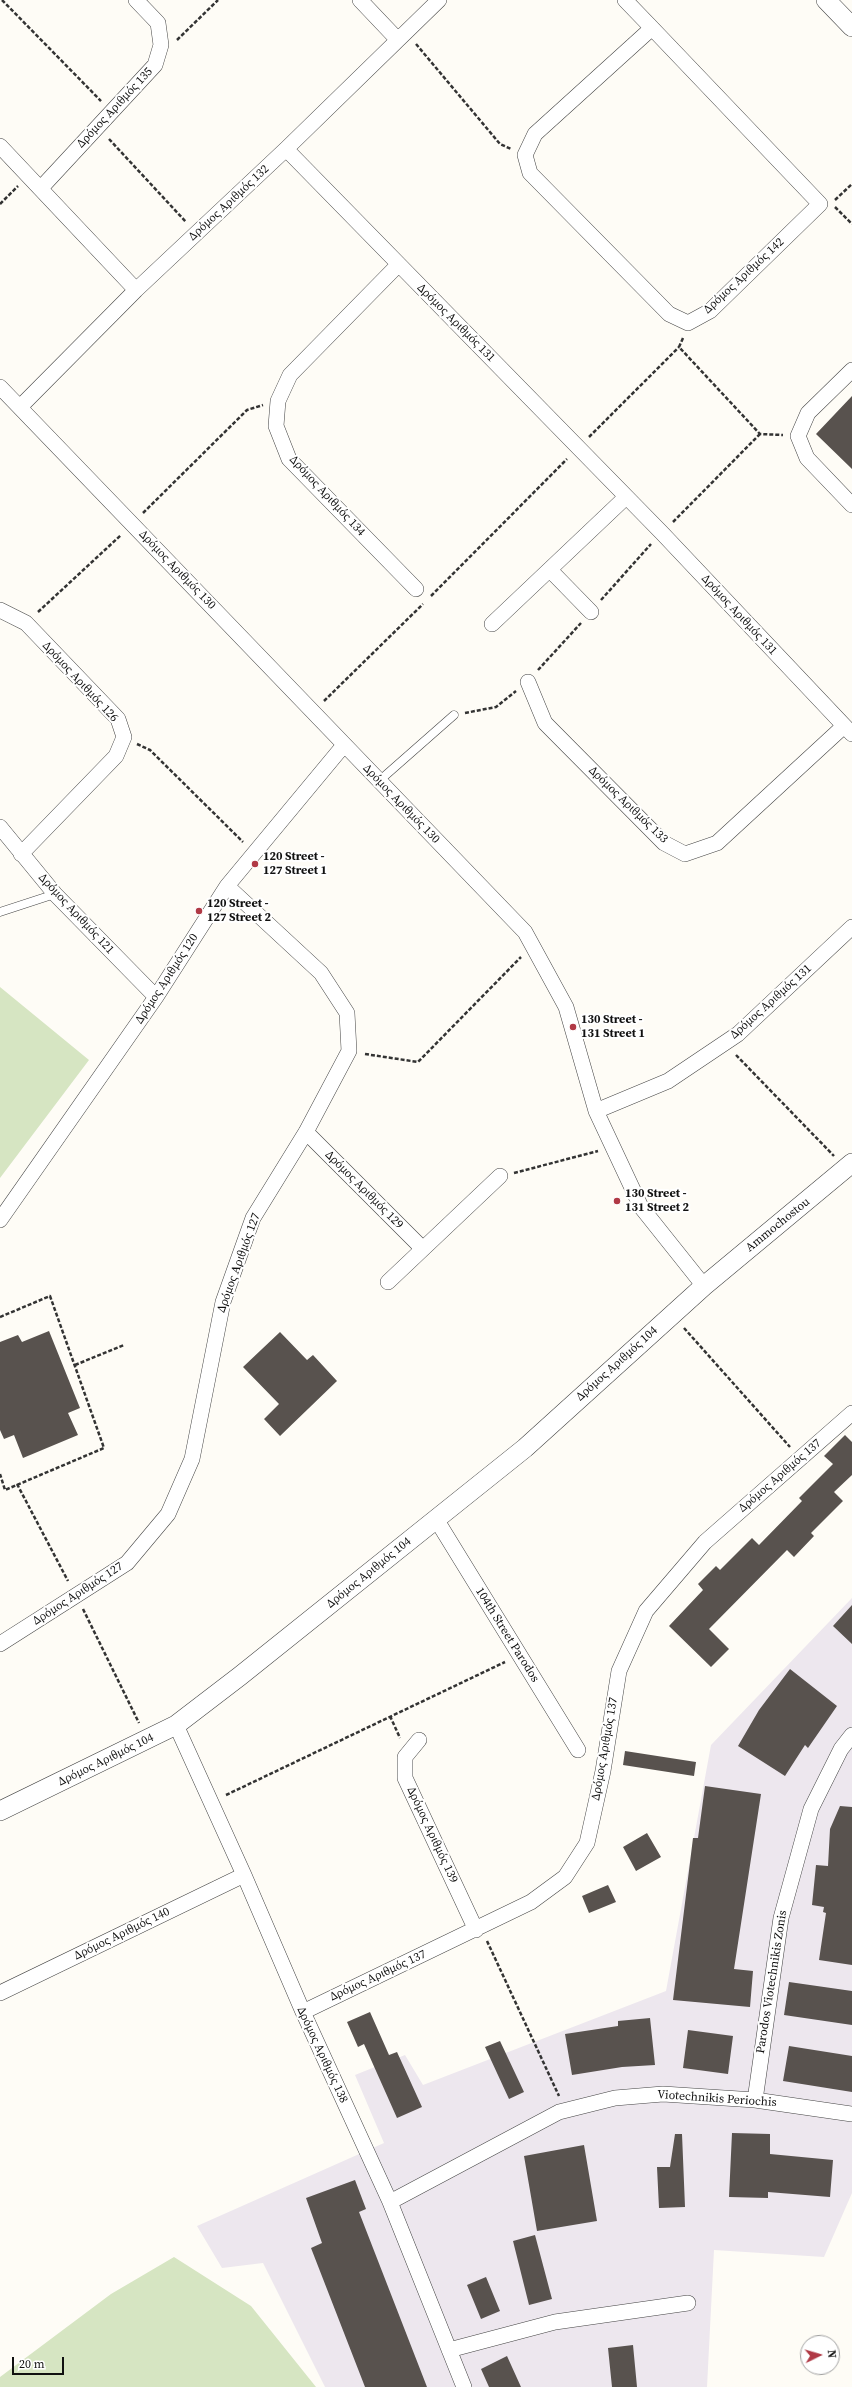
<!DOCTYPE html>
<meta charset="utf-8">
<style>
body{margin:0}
#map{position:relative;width:852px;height:2387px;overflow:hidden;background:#fefcf6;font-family:"Source Serif 4",serif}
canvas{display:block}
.north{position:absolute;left:800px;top:2335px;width:40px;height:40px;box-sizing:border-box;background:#fff;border:1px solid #a0a0a0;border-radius:50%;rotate:85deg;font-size:11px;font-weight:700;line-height:16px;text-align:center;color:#111}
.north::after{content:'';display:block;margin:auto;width:14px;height:18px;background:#b03945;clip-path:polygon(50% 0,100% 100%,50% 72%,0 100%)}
.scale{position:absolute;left:12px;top:2357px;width:52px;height:18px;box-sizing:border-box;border:2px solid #111;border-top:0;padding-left:5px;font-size:12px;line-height:14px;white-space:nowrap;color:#111;-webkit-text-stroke:3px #fff;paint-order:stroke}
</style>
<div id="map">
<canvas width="852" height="2387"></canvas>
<div class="north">N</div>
<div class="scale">20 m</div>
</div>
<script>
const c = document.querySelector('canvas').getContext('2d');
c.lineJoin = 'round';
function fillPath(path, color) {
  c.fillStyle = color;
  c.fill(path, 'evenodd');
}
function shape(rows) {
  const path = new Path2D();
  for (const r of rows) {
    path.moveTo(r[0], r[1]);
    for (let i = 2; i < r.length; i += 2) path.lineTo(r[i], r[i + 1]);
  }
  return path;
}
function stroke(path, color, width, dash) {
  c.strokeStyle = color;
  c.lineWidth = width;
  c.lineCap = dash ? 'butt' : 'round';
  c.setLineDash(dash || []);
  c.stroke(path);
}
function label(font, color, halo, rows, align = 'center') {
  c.font = font + ' "Source Serif 4",serif';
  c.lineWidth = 4;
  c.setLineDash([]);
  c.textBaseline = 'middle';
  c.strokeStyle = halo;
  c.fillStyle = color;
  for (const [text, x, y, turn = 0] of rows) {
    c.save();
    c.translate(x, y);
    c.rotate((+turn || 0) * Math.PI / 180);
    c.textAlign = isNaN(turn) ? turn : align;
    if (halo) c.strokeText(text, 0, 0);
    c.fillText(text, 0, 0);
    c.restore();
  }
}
const industrial = shape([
 [852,1598,852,2193,824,2257,714,2250,707,2387,325,2387,263,2263,222,2268,197,2226,384,2143,355,2075,405,2055,423,2085,666,1991,711,1745]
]);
const green = shape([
 [0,987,89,1060,0,1178],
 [174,2257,251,2306,316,2387,0,2387,0,2377,111,2294]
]);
const building = shape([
 [852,396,852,469,816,434],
 [49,1331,80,1408,68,1413,78,1435,23,1458,14,1435,4,1439,0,1430,0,1342,18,1335,22,1342],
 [280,1332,307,1360,313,1355,337,1381,280,1436,264,1419,279,1404,243,1367],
 [845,1435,852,1442,852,1475,834,1492,843,1501,811,1533,814,1536,794,1557,787,1550,709,1629,729,1649,711,1667,669,1626,703,1590,698,1584,716,1566,720,1570,752,1538,759,1545,802,1501,799,1498,833,1464,824,1456],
 [852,1605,852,1644,833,1626],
 [790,1669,837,1706,808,1748,805,1745,785,1776,738,1746,759,1710],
 [625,1751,696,1762,694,1776,623,1765],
 [705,1786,761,1794,734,1969,753,1971,750,2007,673,2000,693,1838,698,1838],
 [840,1806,852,1807,852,1965,819,1960,826,1913,823,1912,824,1907,812,1905,816,1865,828,1866,830,1829],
 [647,1833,661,1857,636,1871,623,1847],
 [608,1885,616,1902,589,1913,582,1896],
 [789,1982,852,1991,852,2025,784,2015],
 [370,2012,389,2055,397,2052,422,2107,397,2118,364,2044,358,2047,347,2022],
 [650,2018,655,2065,622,2067,572,2075,565,2034,618,2026,618,2021],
 [688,2030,733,2036,728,2074,683,2068],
 [500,2041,524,2092,509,2099,485,2047],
 [789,2046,852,2056,852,2092,783,2081],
 [732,2133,770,2134,770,2154,833,2160,830,2197,768,2192,768,2198,729,2197],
 [675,2134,682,2134,685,2207,659,2208,657,2167,670,2167],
 [584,2145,597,2221,537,2231,524,2156],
 [355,2180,366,2209,359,2212,427,2387,365,2387,311,2248,322,2243,306,2198],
 [535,2235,552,2299,529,2305,513,2241],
 [486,2277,500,2311,481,2319,467,2285],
 [633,2345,637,2387,612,2387,608,2348],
 [507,2356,521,2387,489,2387,481,2369]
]);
const path = shape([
 [2,0,101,101],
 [177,40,218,0],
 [416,44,500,144,511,149],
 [109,139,186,222],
 [835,200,852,184],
 [0,204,18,186],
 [835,207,852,224],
 [683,338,679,347,760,434,783,435],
 [589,437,679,347],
 [143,513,247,410,263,405],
 [673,522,760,434],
 [431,596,567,459],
 [601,600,651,544],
 [38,612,121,535],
 [538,670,581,623],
 [324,701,423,604],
 [465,713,496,707,516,691],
 [137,744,150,750,243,842],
 [365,1054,418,1062,521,957],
 [736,1055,834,1156],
 [514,1173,598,1151],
 [0,1317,50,1296,104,1448,5,1490,0,1474],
 [684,1328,790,1447],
 [75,1365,124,1345],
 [17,1484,68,1581],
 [83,1609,139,1723],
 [390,1716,400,1738],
 [226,1795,505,1662],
 [487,1941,559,2096]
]);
const service = shape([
 [379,781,454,715],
 [0,912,55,894]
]);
const minor = shape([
 [360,0,397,39],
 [625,0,652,28,820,204,710,311,688,323,669,314,530,173,525,155,535,134,652,28],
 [0,146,136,290],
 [286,149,662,533,852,734],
 [41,188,155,65,161,45,158,23,136,0],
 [398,265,290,375,278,401,276,426,289,459,416,589],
 [852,370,808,413,798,436,807,458,852,505],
 [0,387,525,932,566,1007,596,1111,641,1207,704,1286],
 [20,407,136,290,286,149,439,0],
 [550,570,591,612],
 [0,610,26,623,118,719,124,737,116,756,21,854],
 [492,624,626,497],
 [528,682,545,723,664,843,685,854,717,843,844,726],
 [0,827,55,894,156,997],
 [596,1111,668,1081,738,1034,852,927],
 [306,1132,422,1248],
 [0,1220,156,997,227,886,344,745],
 [388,1282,500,1176],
 [436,1519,578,1750],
 [0,1644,127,1563,168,1514,192,1459,223,1302,253,1218,306,1132,349,1051,347,1013,321,973,227,886],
 [176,1725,244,1875,303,2012,390,2202,464,2387],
 [419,1740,405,1757,405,1778,476,1930],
 [0,1993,244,1875],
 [303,2012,531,1902,565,1877,587,1843,603,1771,619,1671,646,1611,705,1542,852,1413],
 [755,2100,781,1918,811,1809,841,1749,852,1735],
 [390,2202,559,2112,615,2098,663,2094,755,2100,852,2114],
 [449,2350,555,2322,688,2303]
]);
const tertiary = shape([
 [826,0,852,27],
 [0,1811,176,1725,240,1676,525,1448,704,1286,852,1163]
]);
const markers = [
 [255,864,4,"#b03945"],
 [199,911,4,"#b03945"],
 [573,1027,4,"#b03945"],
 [617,1201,4,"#b03945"]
];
const streetNames = [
 ["Δρόμος Αριθμός 135",115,108,-47],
 ["Δρόμος Αριθμός 132",229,203,-43],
 ["Δρόμος Αριθμός 142",744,276,-43],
 ["Δρόμος Αριθμός 131",456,323,45],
 ["Δρόμος Αριθμός 134",327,496,47],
 ["Δρόμος Αριθμός 130",177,570,46],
 ["Δρόμος Αριθμός 131",739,615,47],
 ["Δρόμος Αριθμός 126",80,682,47],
 ["Δρόμος Αριθμός 130",401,804,46],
 ["Δρόμος Αριθμός 133",628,805,44],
 ["Δρόμος Αριθμός 121",76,914,47],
 ["Δρόμος Αριθμός 120",167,979,-57],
 ["Δρόμος Αριθμός 131",771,1002,-42],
 ["Δρόμος Αριθμός 129",364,1190,45],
 ["Ammochostou",778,1225,-39],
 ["Δρόμος Αριθμός 127",239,1263,-70],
 ["Δρόμος Αριθμός 104",617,1364,-42],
 ["Δρόμος Αριθμός 137",780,1476,-41],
 ["Δρόμος Αριθμός 104",369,1573,-39],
 ["Δρόμος Αριθμός 127",78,1594,-33],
 ["104th Street Parodos",507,1635,58],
 ["Δρόμος Αριθμός 137",605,1749,-80],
 ["Δρόμος Αριθμός 104",106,1760,-26],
 ["Δρόμος Αριθμός 139",432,1835,65],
 ["Δρόμος Αριθμός 140",122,1934,-26],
 ["Δρόμος Αριθμός 137",378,1976,-25],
 ["Parodos Viotechnikis Zonis",772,1982,-81],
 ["Δρόμος Αριθμός 138",322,2055,65],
 ["Viotechnikis Periochis",717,2099,4]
];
const poiNames = [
 ["120 Street -",263,857],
 ["127 Street 1",263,871],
 ["120 Street -",207,904],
 ["127 Street 2",207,918],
 ["130 Street -",581,1020],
 ["131 Street 1",581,1034],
 ["130 Street -",625,1194],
 ["131 Street 2",625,1208]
];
fillPath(industrial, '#ede7ee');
fillPath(green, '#d6e5c2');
fillPath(building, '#58524e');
stroke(service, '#444', 9);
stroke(minor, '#444', 16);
stroke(tertiary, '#444', 20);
stroke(path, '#333', 2.5, [4, 2]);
stroke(service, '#fff', 8);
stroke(minor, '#fff', 15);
stroke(tertiary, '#fff', 19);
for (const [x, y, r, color] of markers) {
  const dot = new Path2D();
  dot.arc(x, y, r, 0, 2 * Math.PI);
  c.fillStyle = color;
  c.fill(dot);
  stroke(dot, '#fff', 1.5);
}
label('12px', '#111', '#fff', streetNames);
label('bold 12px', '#111', '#fff', poiNames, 'left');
</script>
